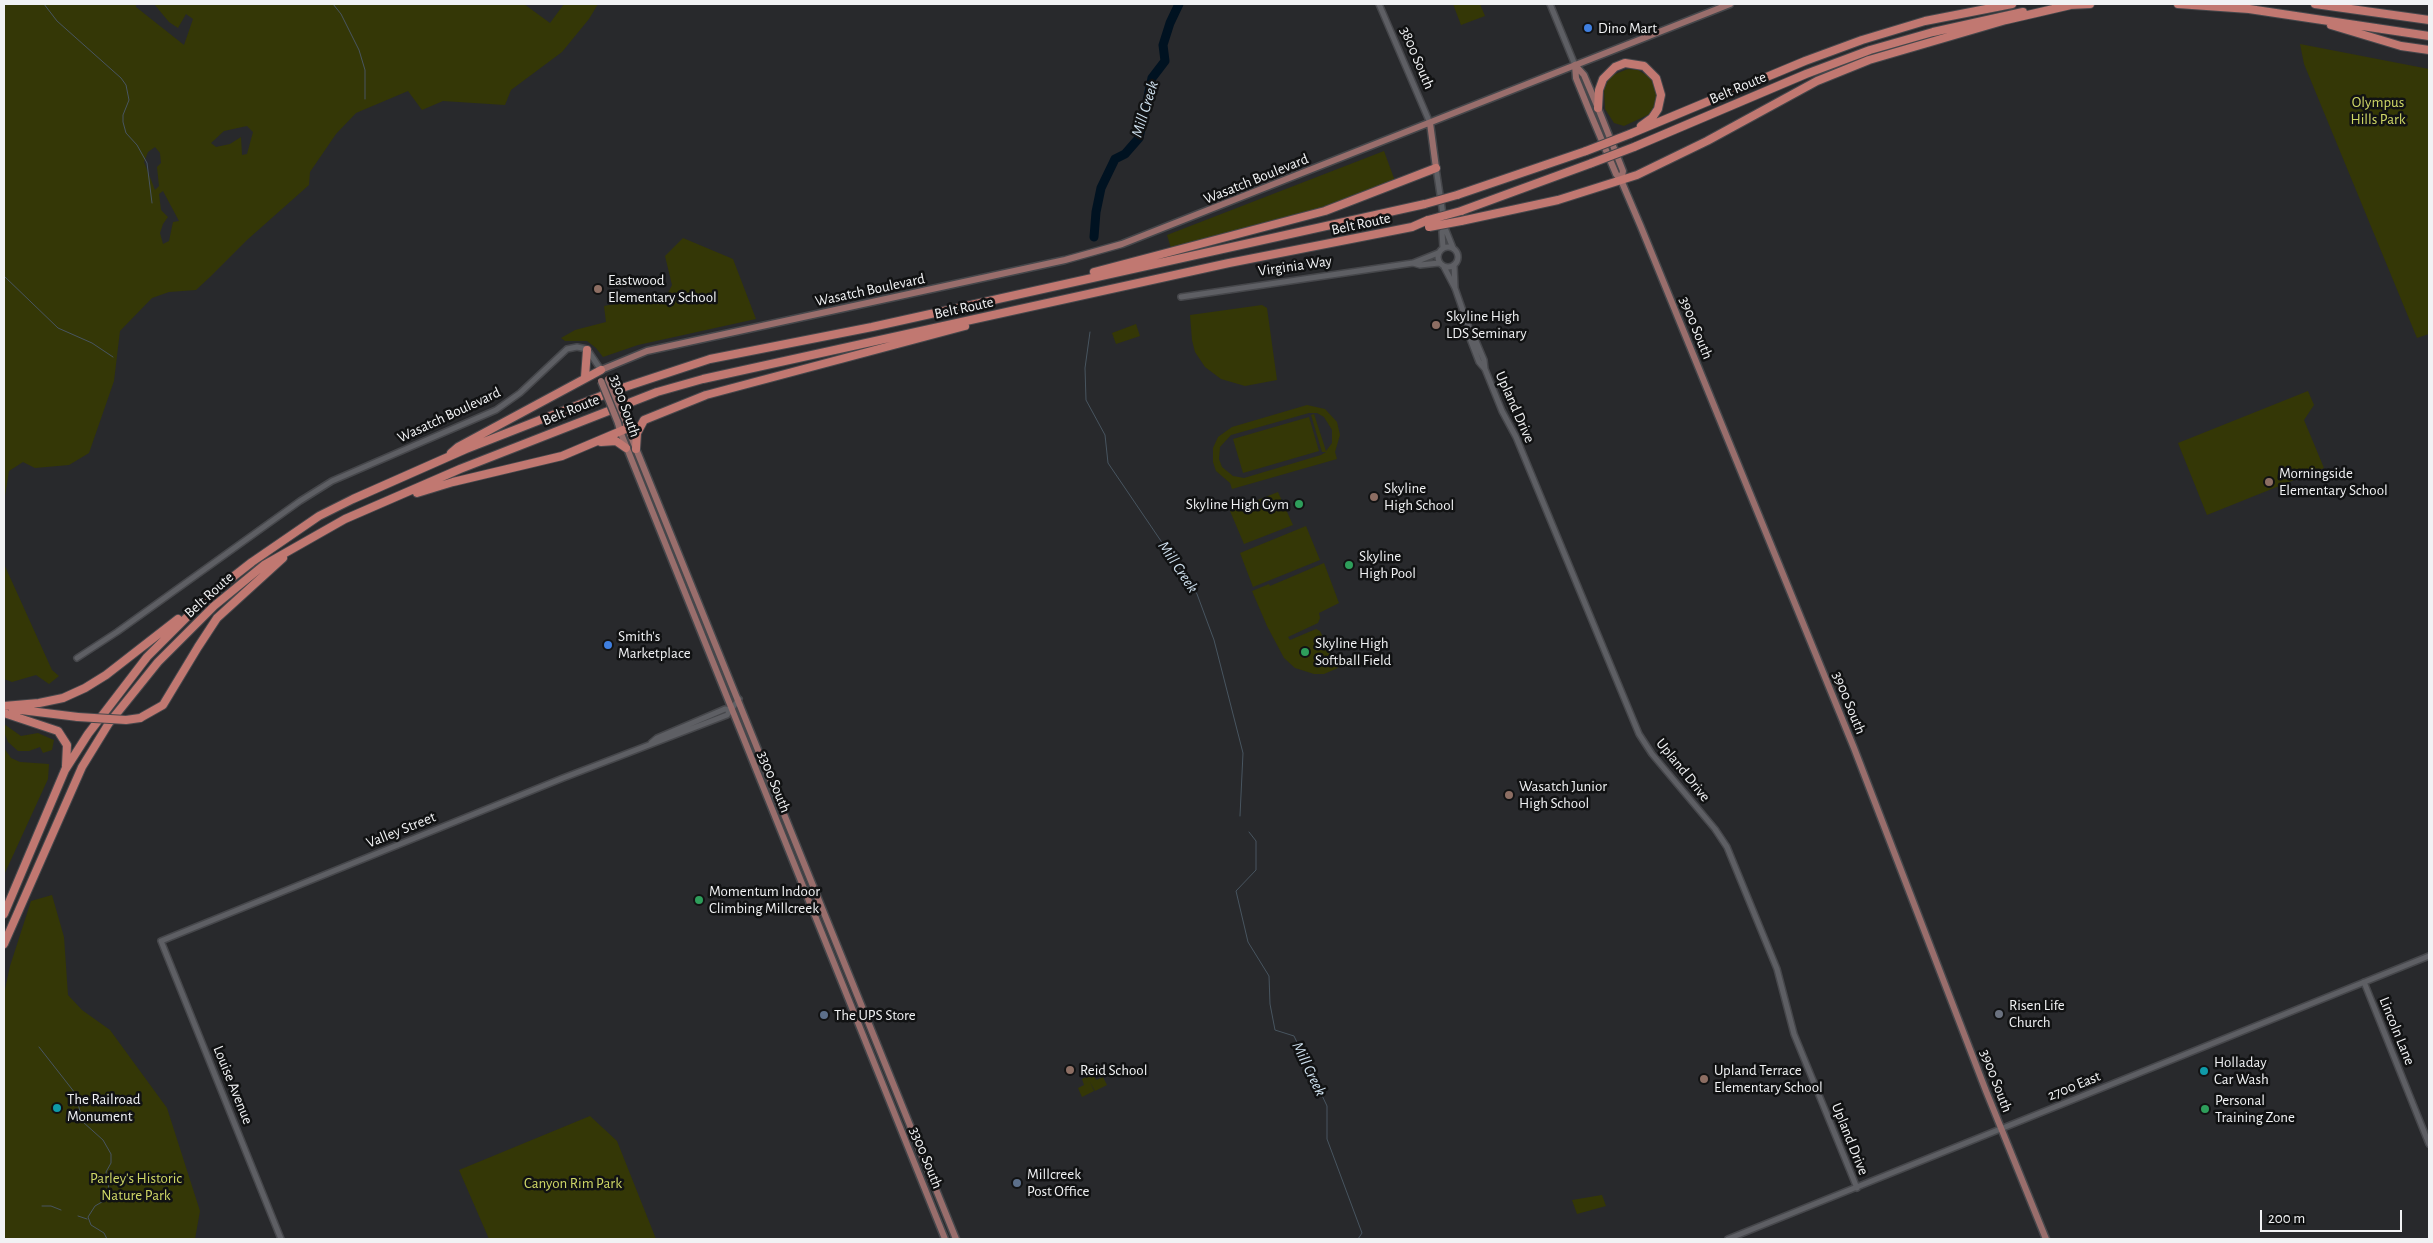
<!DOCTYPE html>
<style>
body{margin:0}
#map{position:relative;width:2433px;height:1243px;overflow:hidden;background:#28292c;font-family:"Alegreya Sans",sans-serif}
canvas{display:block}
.frame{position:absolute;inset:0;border:5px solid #f1f2f4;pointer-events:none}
.scale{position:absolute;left:2260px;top:1210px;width:142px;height:22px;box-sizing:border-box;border:2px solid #f1f2f4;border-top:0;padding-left:6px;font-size:15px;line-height:18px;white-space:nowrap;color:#f1f2f4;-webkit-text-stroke:4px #111213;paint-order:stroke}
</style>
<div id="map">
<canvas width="2433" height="1243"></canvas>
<div class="frame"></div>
<div class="scale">200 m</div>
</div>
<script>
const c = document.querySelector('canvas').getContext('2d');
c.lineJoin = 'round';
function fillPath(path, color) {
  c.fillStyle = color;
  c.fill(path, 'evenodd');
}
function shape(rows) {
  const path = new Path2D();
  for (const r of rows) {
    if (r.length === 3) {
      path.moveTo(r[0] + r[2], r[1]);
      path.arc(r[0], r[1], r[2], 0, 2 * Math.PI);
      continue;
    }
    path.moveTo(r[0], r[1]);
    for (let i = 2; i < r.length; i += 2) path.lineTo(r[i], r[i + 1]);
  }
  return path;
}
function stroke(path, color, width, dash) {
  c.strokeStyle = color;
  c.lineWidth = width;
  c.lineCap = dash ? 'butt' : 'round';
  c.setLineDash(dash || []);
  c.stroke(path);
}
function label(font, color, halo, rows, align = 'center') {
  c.font = font + ' "Alegreya Sans",sans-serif';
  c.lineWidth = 5;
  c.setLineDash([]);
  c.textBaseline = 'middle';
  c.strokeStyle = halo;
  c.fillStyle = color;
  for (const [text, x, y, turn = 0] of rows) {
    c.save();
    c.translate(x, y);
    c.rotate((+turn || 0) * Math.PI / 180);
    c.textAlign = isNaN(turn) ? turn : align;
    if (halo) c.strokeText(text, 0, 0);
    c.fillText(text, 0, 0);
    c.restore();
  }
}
const green = shape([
 [4,4,136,4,136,7,184,45,193,19,186,14,178,28,169,22,154,4,524,4,550,23,564,4,598,4,589,19,562,52,511,90,505,105,443,101,422,110,408,91,356,113,336,134,310,172,309,185,247,240,210,277,196,290,169,292,152,298,120,331,114,381,89,453,69,465,35,468,23,462,9,471,4,502],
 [247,126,253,132,247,154,242,155,241,137,230,144,216,147,211,143,224,131],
 [155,147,160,153,161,163,157,167,159,186,155,190,144,162,148,152],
 [163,191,179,221,173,222,169,241,163,244,160,233,163,224,168,217,161,210,159,194],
 [1453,4,1480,4,1485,16,1461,25],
 [2300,44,2429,69,2429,334,2417,338,2304,64],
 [1628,69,1638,70,1651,78,1655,84,1657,95,1652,113,1624,126,1614,123,1605,109,1604,90,1610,76],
 [1384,151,1395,181,1325,208,1171,248,1167,235],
 [683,238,733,259,756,319,638,345,603,357,596,348,587,341,565,341,561,338,575,330,606,322,604,306,668,293,672,285,665,256],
 [1262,305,1267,308,1277,380,1245,386,1221,379,1205,367,1195,352,1192,340,1190,315],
 [1136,324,1140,336,1116,344,1112,333],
 [2308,391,2314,405,2304,420,2324,468,2207,515,2178,443],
 [1307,405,1325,409,1337,422,1340,435,1335,452,1337,459,1232,489,1230,483,1216,471,1213,462,1213,448,1218,437,1232,427],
 [1309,413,1317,413,1324,417,1332,430,1332,443,1326,451,1314,414,1311,415,1322,452,1326,452,1321,455,1244,478,1233,476,1222,467,1219,459,1220,447,1231,435],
 [1309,417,1319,451,1243,473,1233,439],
 [1278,492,1293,525,1244,544,1230,511],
 [1306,526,1320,560,1253,587,1240,553],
 [1324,563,1339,603,1319,613,1320,618,1318,623,1288,637,1290,640,1316,629,1320,631,1338,668,1324,674,1314,674,1295,668,1284,658,1267,626,1252,591,1269,584,1270,586],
 [4,564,52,670,59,676,49,684,36,675,12,682,4,679],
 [4,724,21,736,38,733,54,740,52,750,43,753,40,747,29,751,18,751,8,742,4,732],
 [4,748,11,758,20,762,49,764,48,779,4,875],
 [52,895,64,937,68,995,82,1010,110,1030,167,1108,200,1211,195,1239,4,1239,4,994,10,966,31,901],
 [1093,1074,1096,1080,1103,1077,1107,1085,1095,1091,1090,1082,1094,1091,1082,1097,1078,1088,1084,1085,1082,1079],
 [590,1116,617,1141,656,1239,489,1239,459,1170],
 [1602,1195,1606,1206,1577,1214,1572,1200]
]);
const stream = shape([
 [44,4,57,21,121,78,126,85,129,100,123,115,123,122,126,133,137,145,147,163,152,203],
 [333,4,341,14,359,50,365,70,365,99],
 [4,276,58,328,92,343,113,357],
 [1090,332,1085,368,1086,400,1105,435,1108,463,1197,594,1214,640,1243,753,1240,816],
 [1249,832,1256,841,1256,870,1236,891,1248,942,1269,976,1270,1004,1275,1030,1294,1036,1327,1106,1327,1139,1362,1233,1358,1239],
 [39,1047,75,1093,83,1122,103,1140,111,1154,111,1163,106,1172,109,1190,107,1199,95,1206,88,1217,91,1225,104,1233,107,1239],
 [42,1206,51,1206,61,1210],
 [78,1216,87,1219]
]);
const river = shape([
 [1094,237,1096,212,1101,188,1115,159,1125,154,1139,138,1152,78,1165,61,1163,45,1170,23,1179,4]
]);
const minor = shape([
 [1379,4,1430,123],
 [1550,4,1575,65],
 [1436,168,1445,228,1453,248],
 [1448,257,10],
 [1443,248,1442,232,1445,228],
 [1413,263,1420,265,1439,263],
 [1454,265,1455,288],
 [1444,267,1455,288,1470,331,1473,334,1484,360,1485,369],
 [1181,297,1413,263,1438,253],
 [1470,331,1469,336,1479,362,1485,369,1502,411,1516,437,1639,734,1652,754,1715,829,1727,847,1777,969,1794,1034,1857,1188],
 [77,658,117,632,300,501,332,481,496,410,520,393,567,349,577,347,587,349,601,370],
 [651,743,657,738,725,709,732,710],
 [2364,982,2429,1144],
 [281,1239,161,941,563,778,727,715,739,699],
 [1728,1239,2429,956]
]);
const major = shape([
 [1575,65,1576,78,1589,110,1616,174,1621,180,1641,227,1854,748,1986,1091,2046,1239],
 [1575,65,1584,75,1598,108,1623,171,1621,180],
 [1430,123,1436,168],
 [601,370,647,351,1065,260,1122,244,1730,4],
 [618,423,620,431,945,1239],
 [626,424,956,1239]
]);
const highway = shape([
 [2178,4,2249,9,2429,36],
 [2315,4,2429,20],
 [2069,5,2090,4],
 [2331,25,2401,46,2429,50],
 [1598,108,1599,90,1603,79,1615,67,1625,63,1644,66,1656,78,1661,95,1658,109,1652,118,1641,126],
 [1630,134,1805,61,1862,40,1925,21,2012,4],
 [1634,147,1806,74,1870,50,1933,32,2023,12],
 [1457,195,1586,151],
 [1461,211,1592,163],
 [1461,221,1558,200,1637,175,1707,141,1817,81,1869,60,2006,20,2075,4],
 [1094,272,1325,211,1436,168],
 [585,377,587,350],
 [601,442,616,441,626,448],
 [636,449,637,433,644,420,706,395,965,326],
 [451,453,458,447,601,370],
 [417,493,453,482,562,456,628,428],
 [4,706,39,703,63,698,85,688,106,675,178,619],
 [13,709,78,717],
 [4,713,58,731,67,745,66,766],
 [140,718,163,705,198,647,217,618,283,558],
 [4,914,65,770,88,734,147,657,206,598,252,562,319,516,353,499,466,449,619,389,710,359,872,327,1425,204],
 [4,944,82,767,109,723,158,662,214,606,264,565,345,519,460,469,657,392,703,379,1229,263,1412,227,1428,220]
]);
const majorBridge = shape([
 [608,379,625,420],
 [601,381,618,423]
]);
const highwayBridge = shape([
 [1586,151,1630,134],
 [1592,163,1634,147],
 [1425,204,1457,195],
 [1428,220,1461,211],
 [1429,227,1461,221],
 [78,717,126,720,140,718]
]);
const markers = [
 [1588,28,5,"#3f7fe0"],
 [598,289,5,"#8d6e63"],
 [1436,325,5,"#8d6e63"],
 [2269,482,5,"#8d6e63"],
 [1374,497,5,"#8d6e63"],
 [1299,504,5,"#2e9e5b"],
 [1349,565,5,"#2e9e5b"],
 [608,645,5,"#3f7fe0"],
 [1305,652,5,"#2e9e5b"],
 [1509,795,5,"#8d6e63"],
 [699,900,5,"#2e9e5b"],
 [1999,1014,5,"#6b7280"],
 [824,1015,5,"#5c6f8a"],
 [1070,1070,5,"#8d6e63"],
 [2204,1071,5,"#0f9aa8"],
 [1704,1079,5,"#8d6e63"],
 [57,1108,5,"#0f9aa8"],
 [2205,1109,5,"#2e9e5b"],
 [1017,1183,5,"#5c6f8a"]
];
const poiNames = [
 ["Dino Mart",1598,28],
 ["Eastwood",608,280],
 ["Elementary School",608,297],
 ["Skyline High",1446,316],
 ["LDS Seminary",1446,333],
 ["Morningside",2279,473],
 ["Elementary School",2279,490],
 ["Skyline",1384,488],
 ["High School",1384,505],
 ["Skyline High Gym",1289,504,"right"],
 ["Skyline",1359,556],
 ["High Pool",1359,573],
 ["Smith's",618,636],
 ["Marketplace",618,653],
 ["Skyline High",1315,643],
 ["Softball Field",1315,660],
 ["Wasatch Junior",1519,786],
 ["High School",1519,803],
 ["Momentum Indoor",709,891],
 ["Climbing Millcreek",709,908],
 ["Risen Life",2009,1005],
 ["Church",2009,1022],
 ["The UPS Store",834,1015],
 ["Holladay",2214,1062],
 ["Car Wash",2214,1079],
 ["Reid School",1080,1070],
 ["Upland Terrace",1714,1070],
 ["Elementary School",1714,1087],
 ["The Railroad",67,1099],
 ["Monument",67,1116],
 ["Personal",2215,1100],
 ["Training Zone",2215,1117],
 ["Millcreek",1027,1174],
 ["Post Office",1027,1191]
];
const streetNames = [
 ["3800 South",1417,58,67],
 ["Belt Route",1738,88,-23],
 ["Wasatch Boulevard",1256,179,-22],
 ["Belt Route",1361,224,-12],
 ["Virginia Way",1295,266,-8],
 ["Wasatch Boulevard",870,290,-12],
 ["Belt Route",964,308,-12],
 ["3900 South",1696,328,68],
 ["3300 South",625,406,71],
 ["Upland Drive",1515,407,66],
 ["Belt Route",571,410,-22],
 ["Wasatch Boulevard",449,415,-25],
 ["Belt Route",209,595,-42],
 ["3900 South",1849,703,68],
 ["Upland Drive",1683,770,51],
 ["3300 South",774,782,68],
 ["Valley Street",401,830,-22],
 ["Lincoln Lane",2397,1031,68],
 ["3900 South",1996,1081,69],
 ["Louise Avenue",233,1085,68],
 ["2700 East",2074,1086,-22],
 ["Upland Drive",1850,1139,68],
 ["3300 South",926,1158,68]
];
const parkNames = [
 ["Olympus",2378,102],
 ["Hills Park",2378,119],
 ["Parley's Historic",136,1178],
 ["Nature Park",136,1195],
 ["Canyon Rim Park",573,1183]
];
const waterNames = [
 ["Mill Creek",1145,109,-73],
 ["Mill Creek",1178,567,56],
 ["Mill Creek",1309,1069,64]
];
fillPath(green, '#343706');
stroke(stream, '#485560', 1);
stroke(river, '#001221', 9);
stroke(minor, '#46474b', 8);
stroke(major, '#46474b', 9);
stroke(highway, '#46474b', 10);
stroke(minor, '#5e5f64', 5);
stroke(major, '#996e6c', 6);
stroke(highway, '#c17871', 8);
stroke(majorBridge, '#46474b', 9, []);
stroke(highwayBridge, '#46474b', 10, []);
stroke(majorBridge, '#996e6c', 6);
stroke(highwayBridge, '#c17871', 8);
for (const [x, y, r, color] of markers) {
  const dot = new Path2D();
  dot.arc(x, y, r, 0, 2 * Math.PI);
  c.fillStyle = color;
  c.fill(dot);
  stroke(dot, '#111213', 2);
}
label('15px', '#f1f2f4', '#111213', poiNames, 'left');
label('15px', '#f1f2f4', '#111213', streetNames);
label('15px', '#cfd766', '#111213', parkNames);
label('italic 16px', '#d0e2f0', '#111213', waterNames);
</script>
